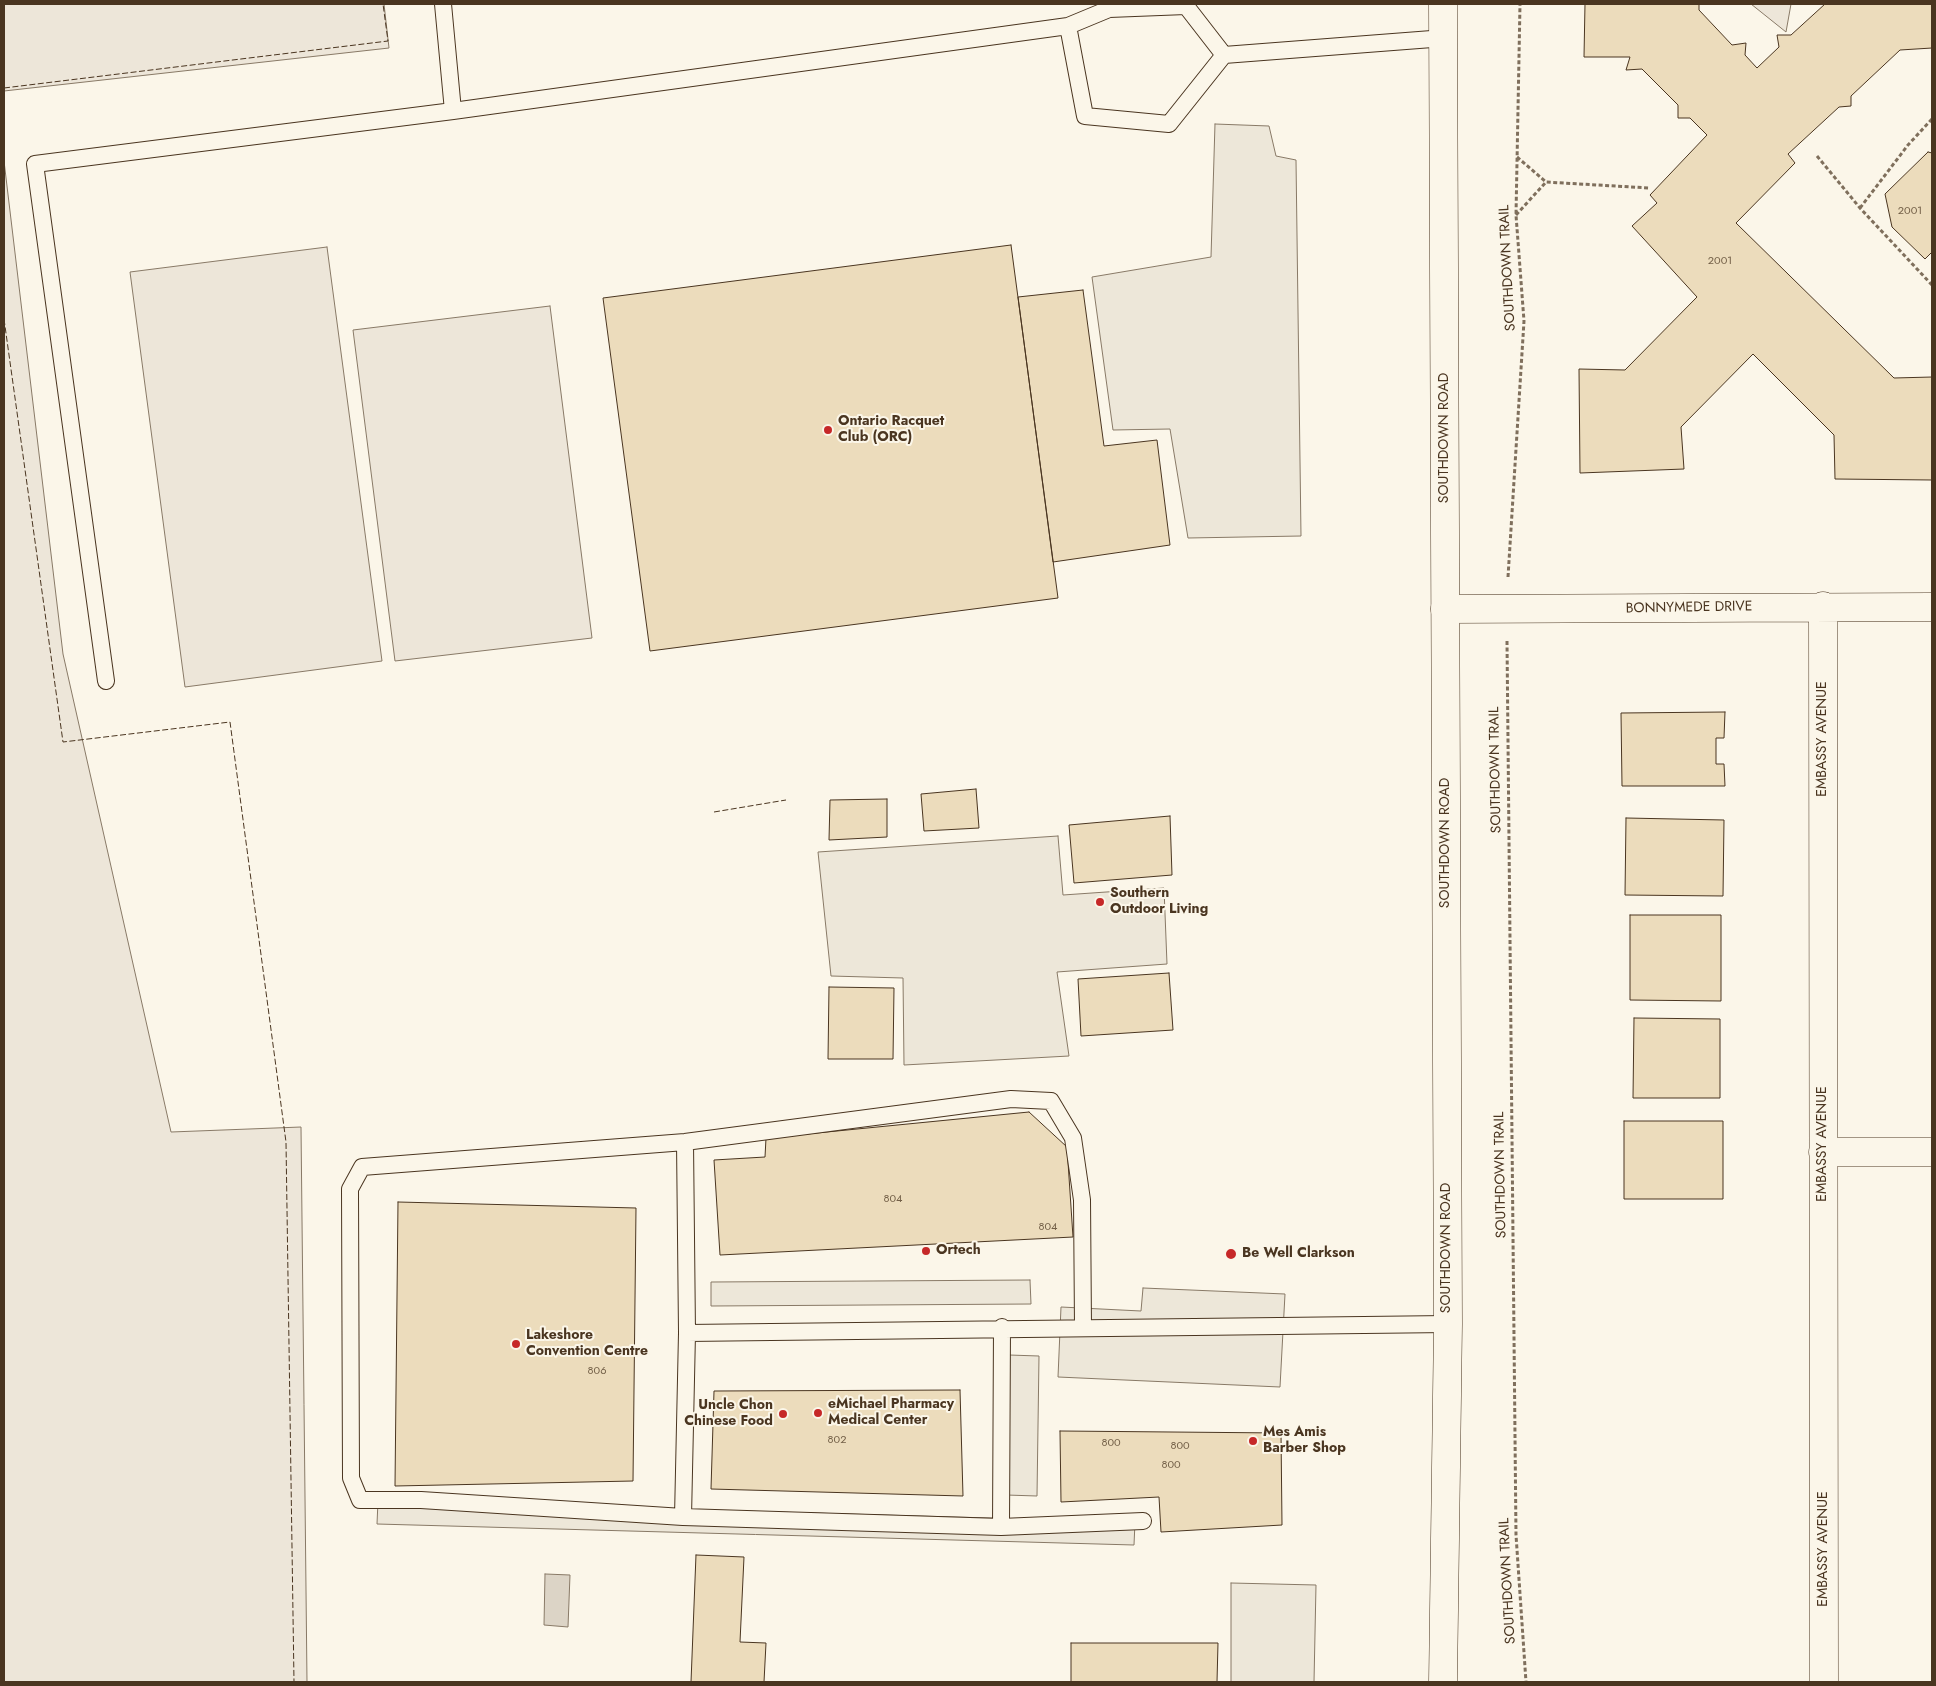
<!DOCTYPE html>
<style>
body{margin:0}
#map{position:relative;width:1936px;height:1686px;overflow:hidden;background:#fbf6e9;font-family:Jost,sans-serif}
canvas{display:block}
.frame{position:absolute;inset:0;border:5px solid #4a3520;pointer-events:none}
</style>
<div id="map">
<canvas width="1936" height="1686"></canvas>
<div class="frame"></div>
</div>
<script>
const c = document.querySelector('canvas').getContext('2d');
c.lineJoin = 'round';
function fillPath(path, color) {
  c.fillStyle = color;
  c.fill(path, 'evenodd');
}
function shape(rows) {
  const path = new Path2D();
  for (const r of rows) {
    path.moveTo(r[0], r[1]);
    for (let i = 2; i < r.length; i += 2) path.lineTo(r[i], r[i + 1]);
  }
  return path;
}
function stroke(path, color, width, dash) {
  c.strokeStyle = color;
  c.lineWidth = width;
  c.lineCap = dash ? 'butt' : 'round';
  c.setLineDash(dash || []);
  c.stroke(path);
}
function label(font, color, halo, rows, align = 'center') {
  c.font = font + ' Jost,sans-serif';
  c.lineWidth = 4;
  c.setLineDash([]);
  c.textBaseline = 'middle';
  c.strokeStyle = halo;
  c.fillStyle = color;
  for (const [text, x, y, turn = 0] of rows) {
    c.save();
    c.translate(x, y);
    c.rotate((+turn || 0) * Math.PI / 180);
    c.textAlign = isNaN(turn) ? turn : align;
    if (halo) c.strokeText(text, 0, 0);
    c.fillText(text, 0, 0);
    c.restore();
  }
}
const green = shape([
 [4,4,384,4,389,48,4,91,4,4],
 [1751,4,1791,4,1786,32,1751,4],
 [4,161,63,654,171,1132,301,1127,307,1682,4,1682,4,161],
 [327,247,382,661,185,687,130,272,327,247],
 [550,306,592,638,395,661,353,330,550,306]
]);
const parking = shape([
 [1215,124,1269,126,1276,156,1296,160,1301,536,1188,538,1170,429,1113,430,1092,277,1211,257,1215,124],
 [1058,836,1063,895,1164,888,1167,964,1057,972,1069,1056,904,1065,903,978,831,976,818,852,1058,836],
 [1030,1280,1031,1304,711,1306,711,1282,1030,1280],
 [1143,1288,1285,1294,1280,1387,1058,1377,1061,1307,1141,1311,1143,1288],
 [1009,1355,1039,1356,1037,1496,1006,1495,1009,1355],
 [378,1501,1135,1522,1134,1545,377,1524,378,1501],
 [1231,1583,1316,1585,1314,1682,1231,1682,1231,1583]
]);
const water = shape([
 [545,1574,570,1575,568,1627,544,1625,545,1574]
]);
const building = shape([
 [1585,4,1699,4,1699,10,1732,45,1746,43,1745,55,1757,68,1779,47,1777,35,1791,35,1825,4,1932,4,1932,48,1900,50,1851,96,1851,106,1839,107,1788,154,1795,163,1736,223,1894,378,1932,377,1932,480,1835,479,1834,435,1753,354,1681,427,1684,469,1580,473,1579,369,1625,370,1697,297,1632,226,1657,203,1650,195,1707,135,1690,118,1678,118,1678,105,1642,69,1626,70,1630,57,1584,57,1585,4],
 [1928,152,1932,153,1932,255,1931,253,1925,259,1892,227,1885,194,1928,152],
 [1011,245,1058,598,650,651,603,298,1011,245],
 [1083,290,1104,446,1157,440,1170,545,1053,562,1018,297,1083,290],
 [1725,712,1724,738,1716,738,1716,764,1724,764,1725,786,1622,786,1621,713,1725,712],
 [976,789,979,828,924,831,921,794,976,789],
 [887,799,887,837,829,840,830,800,887,799],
 [1170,816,1172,875,1074,883,1069,825,1170,816],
 [1626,818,1724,820,1723,896,1625,895,1626,818],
 [1630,915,1721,915,1721,1001,1630,1000,1630,915],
 [1169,973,1173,1030,1081,1036,1078,979,1169,973],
 [829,987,894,988,893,1059,828,1059,829,987],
 [1634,1018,1720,1019,1720,1098,1633,1098,1634,1018],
 [1029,1112,1067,1147,1073,1237,720,1255,714,1160,765,1157,766,1138,1029,1112],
 [1624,1121,1723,1121,1723,1199,1624,1199,1624,1121],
 [398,1202,636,1208,633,1481,395,1486,398,1202],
 [960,1390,963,1496,711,1489,714,1391,960,1390],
 [1060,1431,1281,1433,1282,1525,1161,1532,1159,1497,1061,1502,1060,1431],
 [696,1555,744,1557,740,1642,766,1643,764,1682,691,1682,696,1555],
 [1071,1643,1218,1643,1217,1682,1071,1682,1071,1643]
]);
const path = shape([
 [1817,156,1860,208,1932,285],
 [1517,157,1546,182,1650,188],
 [1860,208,1908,145,1932,119],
 [1516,215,1546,182],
 [1508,577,1524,321,1516,215,1520,4],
 [1507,641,1516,1535,1526,1682]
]);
const service = shape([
 [443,4,453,111],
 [1224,55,1445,38],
 [106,681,35,164,453,111,1068,26,1109,9,1186,6,1224,55,1169,124,1085,116,1068,26],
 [1083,1327,1082,1200,1073,1138,1051,1101,1011,1099,685,1142,362,1167,350,1189,351,1478,360,1500,421,1500,683,1517,1001,1527,1143,1521],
 [687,1333,1448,1324],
 [683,1517,687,1333,685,1142],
 [1001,1527,1002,1327]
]);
const minor = shape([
 [1823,606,1824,1682],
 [1445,609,1932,607],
 [1823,1152,1932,1152]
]);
const primary = shape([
 [1443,4,1448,1324,1443,1682]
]);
const fence = shape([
 [4,88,388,41,383,4],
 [4,319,63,742,230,722,286,1142,294,1682],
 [714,812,786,800]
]);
const markers = [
 [828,430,5,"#c62828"],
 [1100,902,5,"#c62828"],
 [926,1251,5,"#c62828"],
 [1231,1254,6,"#c62828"],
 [516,1344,5,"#c62828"],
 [818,1413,5,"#c62828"],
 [783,1414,5,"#c62828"],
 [1253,1441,5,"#c62828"]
];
const numberNames = [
 ["2001",1910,211],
 ["2001",1720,261],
 ["804",893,1199],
 ["804",1048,1227],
 ["806",597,1371],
 ["802",837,1440],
 ["800",1111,1443],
 ["800",1180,1446],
 ["800",1171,1465]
];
const streetNames = [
 ["SOUTHDOWN TRAIL",1508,268,-93],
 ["SOUTHDOWN ROAD",1445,438,-90],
 ["BONNYMEDE DRIVE",1689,608,-1],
 ["EMBASSY AVENUE",1823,739,-90],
 ["SOUTHDOWN TRAIL",1496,770,-91],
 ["SOUTHDOWN ROAD",1446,843,-90],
 ["EMBASSY AVENUE",1823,1144,-90],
 ["SOUTHDOWN TRAIL",1501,1175,-91],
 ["SOUTHDOWN ROAD",1447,1248,-90],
 ["EMBASSY AVENUE",1824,1549,-90],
 ["SOUTHDOWN TRAIL",1508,1581,-93]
];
const poiNames = [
 ["Ontario Racquet",838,422],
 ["Club (ORC)",838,438],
 ["Southern",1110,894],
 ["Outdoor Living",1110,910],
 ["Ortech",936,1251],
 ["Be Well Clarkson",1242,1254],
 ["Lakeshore",526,1336],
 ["Convention Centre",526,1352],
 ["eMichael Pharmacy",828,1405],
 ["Medical Center",828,1421],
 ["Uncle Chon",773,1406,"right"],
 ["Chinese Food",773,1422,"right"],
 ["Mes Amis",1263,1433],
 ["Barber Shop",1263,1449]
];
fillPath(green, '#ede6d9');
stroke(green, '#887966', 1);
fillPath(parking, '#ede7d9');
stroke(parking, '#887966', 1);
fillPath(water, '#dcd4c6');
stroke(water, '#887966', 1);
fillPath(building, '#ecdcbc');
stroke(building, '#4a3520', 1);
stroke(service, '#4a3520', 18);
stroke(minor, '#4a3520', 29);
stroke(primary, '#4a3520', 29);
stroke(path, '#7f6f5c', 3, [4, 2.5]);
stroke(service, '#fbf6e9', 16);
stroke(minor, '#fbf6e9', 28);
stroke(primary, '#fbf6e9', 28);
stroke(fence, '#4a3520', 1, [6, 2.5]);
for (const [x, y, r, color] of markers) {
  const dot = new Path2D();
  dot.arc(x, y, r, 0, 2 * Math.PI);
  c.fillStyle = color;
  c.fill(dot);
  stroke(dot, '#fbf6e9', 2);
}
label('11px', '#725f47', null, numberNames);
label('14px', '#4a3520', '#fbf6e9', streetNames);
label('bold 14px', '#4a3520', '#fbf6e9', poiNames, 'left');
</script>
